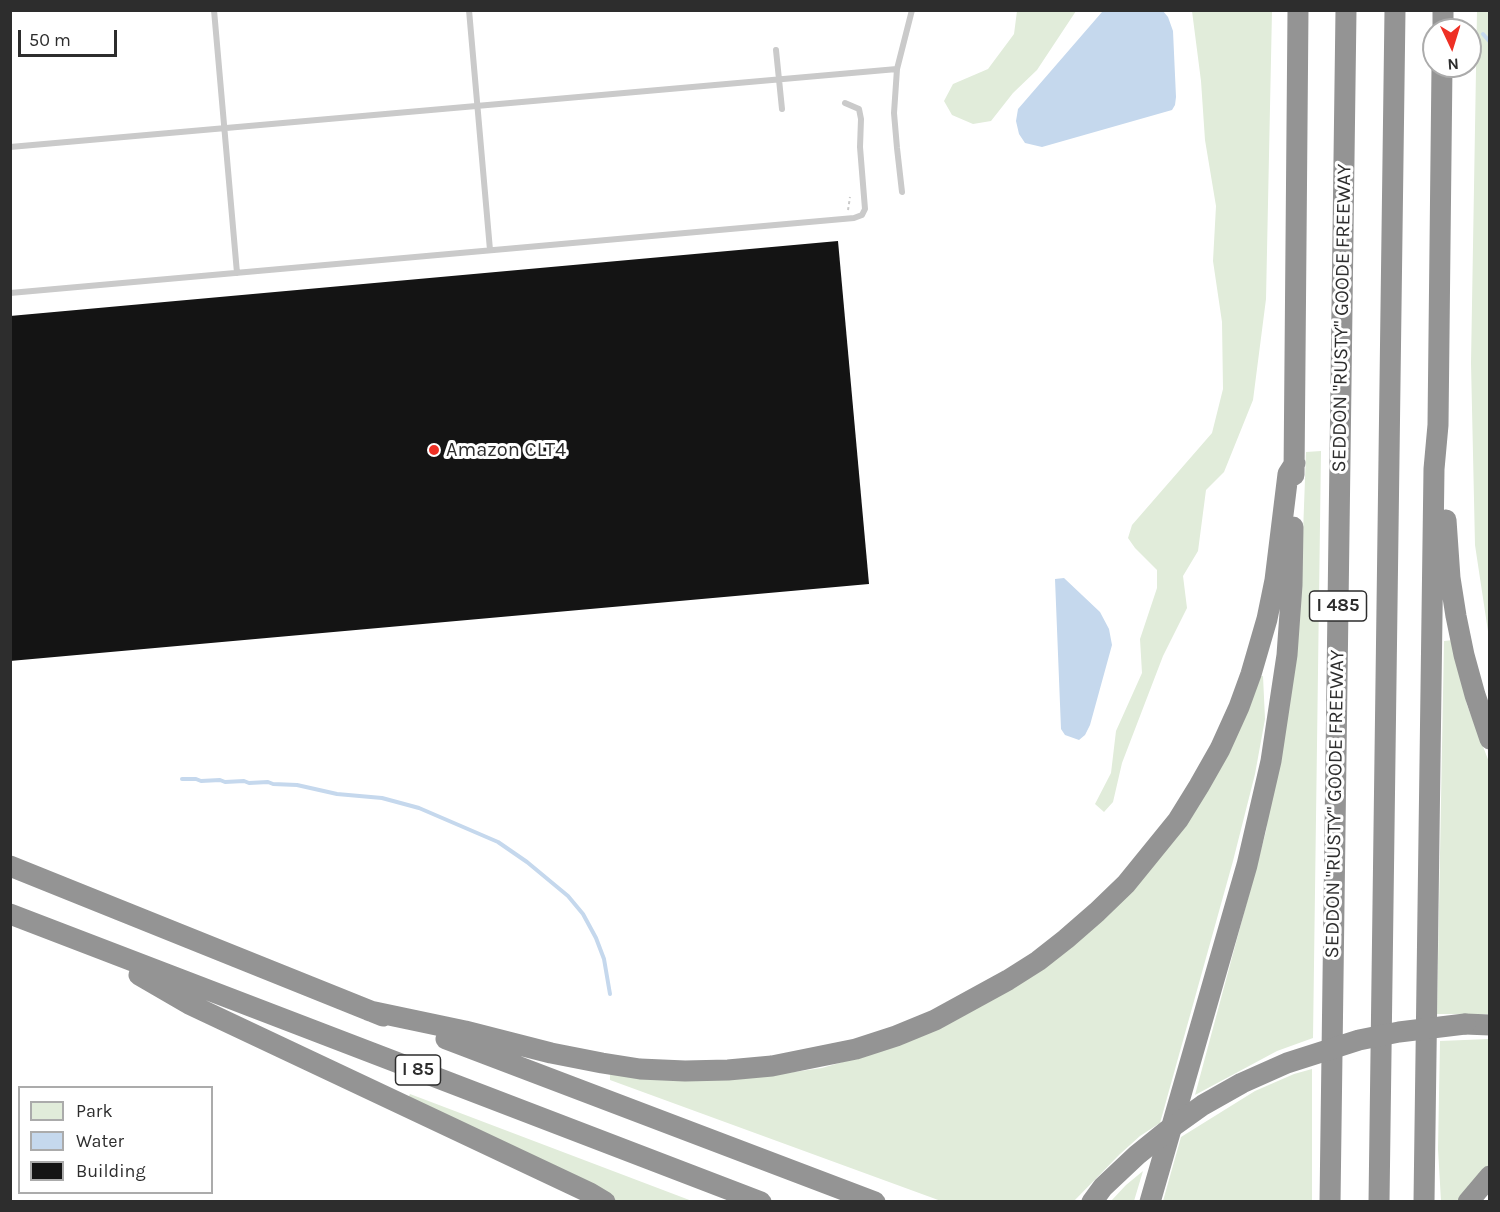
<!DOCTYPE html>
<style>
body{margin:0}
#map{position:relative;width:1500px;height:1212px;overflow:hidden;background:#fff;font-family:Karla,sans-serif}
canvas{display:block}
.frame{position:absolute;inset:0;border:12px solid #2d2d2d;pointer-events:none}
.legend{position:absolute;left:18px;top:1086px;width:195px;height:108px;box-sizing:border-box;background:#fff;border:2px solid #ababab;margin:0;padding:8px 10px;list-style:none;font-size:18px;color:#2d2d2d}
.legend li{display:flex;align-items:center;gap:12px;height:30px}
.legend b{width:30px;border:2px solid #ababab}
.north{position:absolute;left:1422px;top:18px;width:60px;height:60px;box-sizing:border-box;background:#fff;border:2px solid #ababab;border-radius:50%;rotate:176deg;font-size:16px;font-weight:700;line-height:24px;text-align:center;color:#2d2d2d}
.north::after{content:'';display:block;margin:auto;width:21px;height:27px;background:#ee3025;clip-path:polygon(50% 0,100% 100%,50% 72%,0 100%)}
.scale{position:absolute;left:18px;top:30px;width:99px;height:27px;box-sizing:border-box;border:3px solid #2d2d2d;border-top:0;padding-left:8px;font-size:18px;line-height:21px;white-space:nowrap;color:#2d2d2d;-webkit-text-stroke:4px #fff;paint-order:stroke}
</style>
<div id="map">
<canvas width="1500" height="1212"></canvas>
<div class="frame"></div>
<ul class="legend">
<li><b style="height:16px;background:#e1ecda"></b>Park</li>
<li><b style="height:16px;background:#c5d8ed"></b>Water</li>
<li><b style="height:16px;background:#141414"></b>Building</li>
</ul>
<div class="north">N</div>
<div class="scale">50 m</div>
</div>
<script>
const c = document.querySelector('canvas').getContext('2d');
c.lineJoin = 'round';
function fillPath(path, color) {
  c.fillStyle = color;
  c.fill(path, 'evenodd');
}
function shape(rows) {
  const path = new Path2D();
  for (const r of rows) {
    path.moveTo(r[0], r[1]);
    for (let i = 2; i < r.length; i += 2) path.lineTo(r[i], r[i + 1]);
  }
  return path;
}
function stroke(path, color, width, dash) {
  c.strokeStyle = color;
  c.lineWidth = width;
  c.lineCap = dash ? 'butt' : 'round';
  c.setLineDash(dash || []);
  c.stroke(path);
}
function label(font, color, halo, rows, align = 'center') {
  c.font = font + ' Karla,sans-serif';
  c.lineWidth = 6;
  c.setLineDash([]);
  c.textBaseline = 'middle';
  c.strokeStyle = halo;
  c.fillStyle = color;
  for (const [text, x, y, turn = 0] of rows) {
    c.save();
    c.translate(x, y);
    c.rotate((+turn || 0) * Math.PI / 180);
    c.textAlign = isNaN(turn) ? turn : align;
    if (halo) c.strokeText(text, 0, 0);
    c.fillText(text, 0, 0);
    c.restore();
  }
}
const green = shape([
 [1017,11,1076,11,1037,70,1013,93,991,121,973,124,952,115,944,101,953,84,988,69,1014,34],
 [1192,11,1272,11,1266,299,1253,400,1224,472,1206,490,1198,551,1183,576,1187,608,1163,656,1122,763,1113,802,1104,812,1095,804,1111,773,1116,731,1142,673,1140,639,1157,588,1157,570,1135,548,1128,538,1132,525,1212,433,1223,389,1222,322,1213,261,1216,206,1205,140,1201,81],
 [1477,11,1490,11,1489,638,1475,545,1471,363],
 [1321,451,1313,1038,1277,1051,1195,1095,1266,831,1301,587,1306,452],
 [1453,640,1467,705,1489,762,1490,1014,1437,1014,1444,641],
 [1263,676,1265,719,1255,774,1233,861,1160,1123,1140,1136,1120,1154,1074,1201,941,1201,610,1080,610,1071,751,1078,822,1068,881,1051,950,1022,1158,859,1255,677],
 [1489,1039,1489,1166,1481,1173,1458,1201,1441,1201,1438,1149,1440,1041],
 [1312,1069,1312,1201,1163,1201,1181,1137,1255,1091,1294,1074],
 [410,1094,692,1201,616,1201,407,1100],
 [1143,1171,1134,1201,1111,1201,1126,1185]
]);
const water = shape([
 [1107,10,1163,11,1168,17,1173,31,1176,97,1175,105,1172,110,1042,147,1025,143,1019,134,1016,121,1018,109,1102,12],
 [1064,578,1100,612,1109,629,1112,645,1090,725,1085,735,1079,740,1065,735,1061,729,1055,579]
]);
const stream = shape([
 [1483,34,1490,42],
 [182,779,196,779,201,781,220,780,225,782,244,781,249,783,268,782,273,784,297,785,337,794,382,798,419,808,498,842,527,862,568,896,583,914,596,938,604,959,610,994]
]);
const building = shape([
 [838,241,869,584,10,661,10,316]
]);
const path = shape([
 [848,210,850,197]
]);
const service = shape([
 [214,10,237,273],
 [469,10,490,250],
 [776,50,782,109],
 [10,147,897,69],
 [902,192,897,148,894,113,897,69,912,10],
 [10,293,854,218,862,215,865,209,860,147,861,119,859,109,845,103]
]);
const motorway = shape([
 [1443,30,1443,10],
 [1294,475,1298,10],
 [1446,520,1450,578,1456,616,1464,655,1475,695,1490,739],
 [10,866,383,1016],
 [10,914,761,1202],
 [139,975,189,1004,590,1193,605,1202],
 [370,1011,465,1031,551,1053,602,1063,640,1069,685,1071,728,1070,772,1066,856,1049,896,1036,935,1020,1008,980,1038,961,1066,939,1097,912,1126,884,1178,820,1199,786,1220,749,1239,707,1251,674,1267,619,1275,580,1288,474,1295,463],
 [1465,1024,1490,1025],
 [446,1039,875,1202],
 [1150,1202,1247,865,1271,761,1287,655,1292,585,1293,527],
 [1330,1202,1346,10],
 [1379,1202,1395,10],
 [1424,1202,1434,469,1438,425,1442,66],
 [1468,1202,1490,1176]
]);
const motorwayBridge = shape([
 [1092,1202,1103,1187,1137,1155,1168,1130,1203,1105,1242,1083,1287,1063,1359,1040,1399,1032,1465,1024]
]);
const markers = [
 [434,450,6,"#ee3025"]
];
const shields = [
 [1338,606,57],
 [418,1070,45]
];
const shieldNames = [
 ["I 485",1338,606],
 ["I 85",418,1070]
];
const streetNames = [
 ["SEDDON \"RUSTY\" GOODE FREEWAY",1342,318,-89],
 ["SEDDON \"RUSTY\" GOODE FREEWAY",1335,804,-89]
];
const poiNames = [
 ["Amazon CLT4",446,450]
];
fillPath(green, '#e1ecda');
fillPath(water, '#c5d8ed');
stroke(stream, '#c5d8ed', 4);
fillPath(building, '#141414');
stroke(path, '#cacaca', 2, [3, 3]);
stroke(service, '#cacaca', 6);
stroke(motorway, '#949494', 21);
stroke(motorwayBridge, '#949494', 21);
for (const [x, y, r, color] of markers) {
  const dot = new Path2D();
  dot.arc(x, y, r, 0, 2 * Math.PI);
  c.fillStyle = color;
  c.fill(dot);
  stroke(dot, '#fff', 2);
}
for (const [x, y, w] of shields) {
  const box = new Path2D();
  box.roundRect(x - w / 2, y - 15, w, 30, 4.5);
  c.fillStyle = '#fff';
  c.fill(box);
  stroke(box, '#2d2d2d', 1.5);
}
label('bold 18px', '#2d2d2d', null, shieldNames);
label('20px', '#2d2d2d', '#fff', streetNames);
label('20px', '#2d2d2d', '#fff', poiNames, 'left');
</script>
